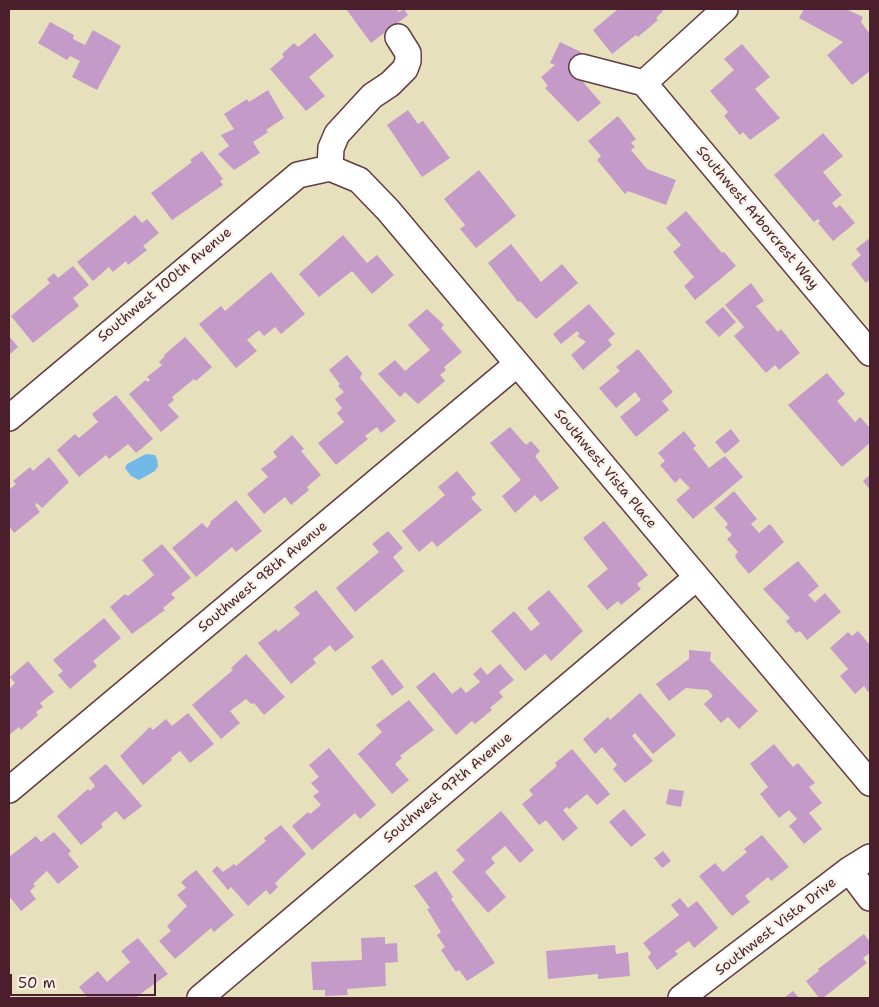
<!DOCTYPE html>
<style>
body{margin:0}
#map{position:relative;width:879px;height:1007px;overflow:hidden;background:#e7e0bc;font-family:"Shantell Sans",sans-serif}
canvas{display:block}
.frame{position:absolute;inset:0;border:10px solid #4a1f2b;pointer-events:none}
.scale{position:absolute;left:10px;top:974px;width:146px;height:22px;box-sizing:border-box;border:2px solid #4a1f2b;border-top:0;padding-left:6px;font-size:15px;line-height:18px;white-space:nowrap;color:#4a1f2b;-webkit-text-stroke:4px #f7f3e8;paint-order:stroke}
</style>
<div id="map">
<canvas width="879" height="1007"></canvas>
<div class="frame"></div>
<div class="scale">50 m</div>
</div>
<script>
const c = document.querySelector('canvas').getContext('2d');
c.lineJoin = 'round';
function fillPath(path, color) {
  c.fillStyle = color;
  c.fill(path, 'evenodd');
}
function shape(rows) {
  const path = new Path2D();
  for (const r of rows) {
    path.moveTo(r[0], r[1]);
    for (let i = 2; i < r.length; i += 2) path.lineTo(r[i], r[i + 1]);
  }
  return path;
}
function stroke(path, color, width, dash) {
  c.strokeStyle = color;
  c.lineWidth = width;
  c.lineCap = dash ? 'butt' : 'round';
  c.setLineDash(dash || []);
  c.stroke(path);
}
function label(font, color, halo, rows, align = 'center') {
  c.font = font + ' "Shantell Sans",sans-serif';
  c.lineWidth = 4.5;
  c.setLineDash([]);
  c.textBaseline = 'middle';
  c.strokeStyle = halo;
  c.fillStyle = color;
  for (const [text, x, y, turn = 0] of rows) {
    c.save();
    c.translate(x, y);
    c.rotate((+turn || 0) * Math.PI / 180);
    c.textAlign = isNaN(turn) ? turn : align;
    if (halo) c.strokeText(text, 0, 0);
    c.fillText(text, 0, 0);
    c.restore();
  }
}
const water = shape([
 [146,454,155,455,157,459,158,466,155,471,139,480,131,476,125,468,127,464]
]);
const building = shape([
 [346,9,396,9,399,12,404,9,408,15,371,43],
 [618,9,661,9,663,11,656,18,658,20,638,37,636,35,612,54,593,30],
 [804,9,846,9,863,17,861,22,870,34,870,71,852,85,827,55,843,42,799,18],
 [50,22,74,35,73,39,85,45,93,30,121,46,97,90,72,77,80,61,70,56,67,60,38,43],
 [315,33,334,56,309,77,325,96,306,111,270,69,284,57,282,54,294,43,298,47],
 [560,42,581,52,573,70,601,103,578,122,545,88,548,86,541,77,555,65,550,63],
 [742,44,770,77,755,89,780,118,750,140,743,132,740,135,724,116,728,112,710,91,734,70,724,59],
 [268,90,284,118,266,130,268,132,253,142,260,153,234,170,218,154,229,146,221,135,234,129,224,114,247,99,249,102],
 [408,110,418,124,423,121,450,158,422,177,387,125],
 [618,116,636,139,631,143,635,147,631,150,647,169,676,180,666,205,628,191,625,194,597,160,601,156,588,141],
 [823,133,843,156,823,172,842,195,832,203,836,208,840,205,855,223,833,241,818,223,820,221,818,219,814,222,774,175],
 [202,151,223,179,220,181,223,185,172,220,151,193,192,162,190,160],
 [479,170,516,216,476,248,460,229,465,225,444,199],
 [686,211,722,253,724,252,736,266,695,300,684,286,694,277,673,252,681,245,666,228],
 [135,215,142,223,147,219,159,233,143,246,147,250,128,265,126,261,113,272,109,267,93,281,77,262],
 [343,235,367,263,377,255,394,275,372,294,352,271,319,297,299,274],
 [868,239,870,242,870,279,866,283,851,264,861,255,856,249],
 [511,244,541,282,562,264,578,283,536,319,520,301,518,302,488,263],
 [73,266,89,285,73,298,79,306,33,343,11,316,50,283,47,279,54,273,58,278],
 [271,272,305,314,281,334,275,327,264,336,259,330,247,340,257,351,236,368,199,324,221,306,225,311],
 [751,283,764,301,756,306,778,332,781,329,800,353,779,370,775,365,766,373,734,336,744,327,725,305],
 [589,304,615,334,608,340,612,345,583,370,571,355,586,342,577,336,580,334,577,331,561,344,553,334],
 [723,307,736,322,719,337,705,322],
 [427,309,444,325,441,328,462,352,444,367,446,370,440,375,445,381,418,404,405,392,400,397,378,374,395,360,405,371,430,350,408,325],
 [9,336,18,347,9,355],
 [185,337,212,367,196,381,194,379,172,397,174,400,168,405,179,417,161,432,129,394,146,380,148,382,150,380,147,377,162,365,159,362,165,356,164,355],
 [638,349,673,392,662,401,669,410,636,437,620,417,641,400,635,392,616,408,599,388,620,371,616,367],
 [347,355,362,373,360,378,396,421,381,433,377,427,365,436,368,439,336,465,318,443,344,422,337,413,342,408,335,399,344,392,338,386,340,384,329,370],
 [827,373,845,394,837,401,855,422,860,417,870,428,870,443,842,467,788,405],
 [116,395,153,439,136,453,128,444,109,459,106,455,79,477,57,450,75,434,79,438,98,422,92,414],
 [510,427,526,445,531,441,540,451,535,456,559,488,541,502,535,495,515,513,502,496,521,480,490,443],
 [731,429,740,441,725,454,715,442],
 [684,431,696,446,693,448,709,468,725,456,743,477,693,519,676,500,690,488,680,478,675,483,660,465,665,461,658,453],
 [292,435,304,449,301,451,321,475,307,487,309,490,291,505,285,497,264,514,247,494,268,477,261,469,277,457,273,452],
 [49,457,69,482,42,508,37,503,35,505,40,512,14,533,9,526,9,490,16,484,13,481,30,467,33,471],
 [457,471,476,494,471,498,482,510,437,547,432,541,419,552,402,531,445,495,438,487],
 [870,475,870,490,863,481],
 [734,491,757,519,751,524,759,533,770,524,784,542,749,574,737,560,735,555,738,552,727,539,732,535,725,527,728,524,714,508],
 [236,500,262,531,236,552,232,547,196,577,172,548,202,523,207,528,211,523,210,522],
 [604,521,648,575,637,584,641,589,621,605,618,601,607,610,587,586,608,569,583,538],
 [388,531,403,548,393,557,404,571,355,612,336,588,379,552,372,544],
 [162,544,191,578,171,594,175,598,163,608,165,610,132,634,110,607,125,594,128,596,154,575,142,560],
 [798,561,819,586,808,595,815,602,825,593,841,612,807,640,800,631,796,633,786,621,790,618,763,589],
 [316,590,354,637,335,652,330,645,313,659,316,663,291,684,258,643,276,629,278,632,300,614,294,607],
 [549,590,583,631,551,661,545,654,525,671,491,631,514,611,531,631,540,624,527,608],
 [104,618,121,638,93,661,97,666,70,689,58,675,63,671,53,660],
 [858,631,870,645,870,690,868,692,864,686,855,694,840,676,848,669,830,648,848,632,852,636],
 [689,650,711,652,710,660,758,711,739,729,728,717,721,723,704,704,713,696,708,690,686,688,669,701,656,684,689,659],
 [246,654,285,697,264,715,254,703,251,704,246,699,230,711,240,723,221,739,192,705,233,670,231,668],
 [382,659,404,687,392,696,371,667],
 [28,661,54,692,40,703,43,707,36,712,38,715,21,730,19,727,9,735,9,689,15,683,10,677],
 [500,664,514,680,499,692,503,697,490,708,492,710,475,724,472,721,456,735,416,687,434,672,452,694,461,687,466,693,480,682,473,674,481,667,487,675],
 [640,693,676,735,653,754,635,733,632,736,653,761,625,783,613,769,617,765,602,747,595,754,583,739,608,717,610,720],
 [409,700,434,730,400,756,402,758,395,764,409,780,392,794,358,754,382,732,376,725],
 [188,713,214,744,190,763,180,751,171,758,172,760,143,785,120,756,150,727,153,730,166,719,172,726],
 [774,744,793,767,798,763,815,783,809,787,822,803,809,813,822,829,804,844,789,826,797,819,789,810,779,818,760,794,768,787,750,764],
 [329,748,376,805,360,819,355,813,312,850,292,826,308,812,310,814,321,805,313,796,319,792,311,783,319,777,309,765],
 [572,749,610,794,597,805,587,794,569,809,567,807,563,810,578,828,563,841,546,820,539,825,522,804,533,795,529,790,557,766,555,763],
 [106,764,142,806,124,820,116,811,101,824,103,827,81,845,57,816,88,789,90,791,95,786,89,778],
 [669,789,684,791,681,807,666,804],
 [624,809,646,835,631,847,609,822],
 [501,811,534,850,520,863,505,846,491,858,495,863,485,872,506,897,488,913,452,872,465,860,456,850],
 [281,825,306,854,275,883,278,887,270,895,266,890,248,906,231,887,228,890,212,871,217,866,223,872,234,864,236,866,266,841,264,838],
 [54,832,71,851,68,854,79,867,58,884,47,871,33,884,35,886,30,891,36,899,21,911,9,896,9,857,36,836,41,842],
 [762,835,789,867,771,881,768,877,745,896,750,902,732,916,699,876,715,863,723,872,747,852,744,849],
 [663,851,671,861,662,868,654,858],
 [196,870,234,915,214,932,211,928,175,959,159,941,171,931,167,926,187,906,177,895,186,888,181,882],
 [436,871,453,897,451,899,495,963,467,981,459,970,456,972,441,950,445,947,437,935,441,932,427,909,430,908,414,886],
 [680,898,688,908,697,901,718,928,694,948,689,941,675,951,678,954,657,970,648,957,651,953,643,943,679,915,671,905],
 [864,934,870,942,870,953,863,958,867,963,823,998,819,998,806,981,819,971,818,969],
 [385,937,385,944,397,943,398,962,385,963,386,986,347,989,348,995,325,996,325,990,313,990,311,962,362,960,361,938],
 [138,938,168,974,135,998,88,998,79,987,98,971,107,982,130,962,121,951],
 [615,945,616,954,628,952,630,976,598,979,598,974,548,979,546,951],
 [793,991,799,998,784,998]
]);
const minor = shape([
 [582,67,644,83],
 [644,83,870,353],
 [644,83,725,9],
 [330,168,359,180,388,210,870,783],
 [330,168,331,148,337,134,372,96,390,84,405,69,408,61,408,53,398,37],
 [9,418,298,175,330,168],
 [9,790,517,364],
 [849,870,870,898],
 [200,998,696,578],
 [681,998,849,870,870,857]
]);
const streetNames = [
 ["Southwest Arborcrest Way",757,218,50],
 ["Southwest 100th Avenue",165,285,-40],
 ["Southwest Vista Place",605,469,50],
 ["Southwest 98th Avenue",263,577,-40],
 ["Southwest 97th Avenue",448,788,-40],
 ["Southwest Vista Drive",776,927,-38]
];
fillPath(water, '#72b8e9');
fillPath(building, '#c49bc8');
stroke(minor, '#623c41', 28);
stroke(minor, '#fff', 25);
label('14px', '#4a1f2b', '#f7f3e8', streetNames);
</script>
